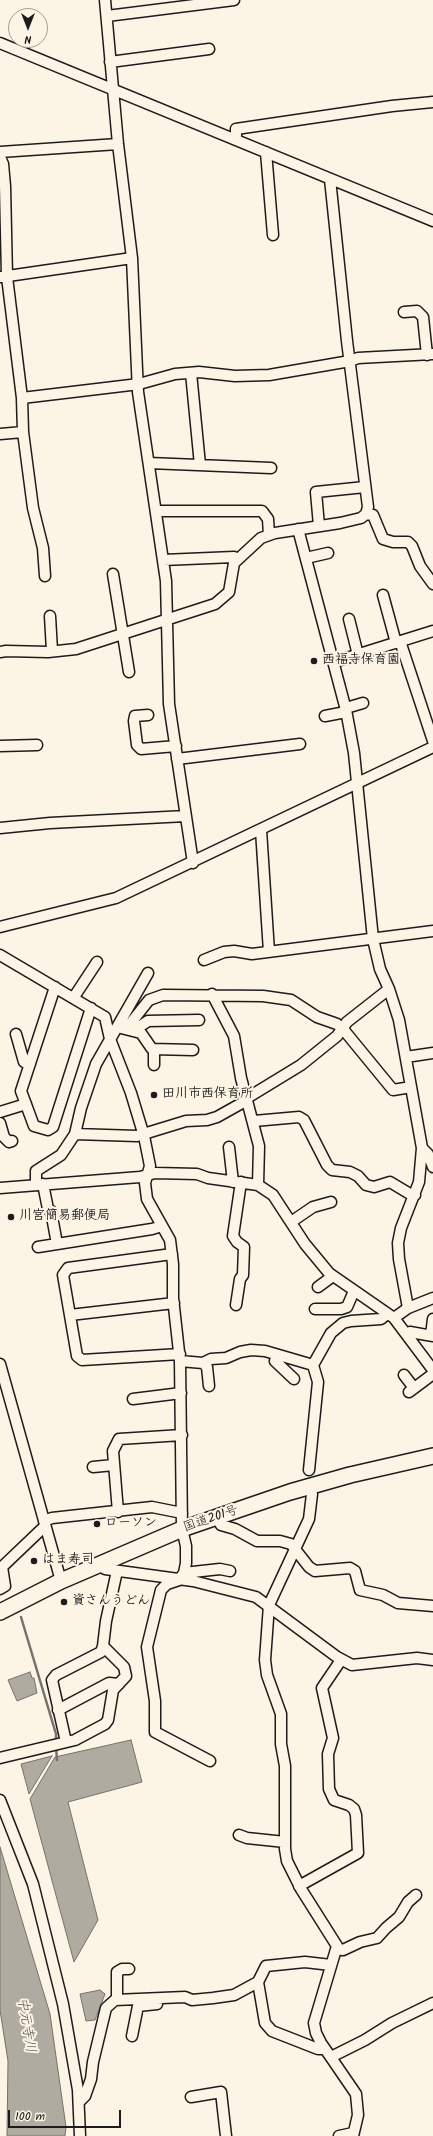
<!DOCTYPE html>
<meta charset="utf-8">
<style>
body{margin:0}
#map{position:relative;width:433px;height:2136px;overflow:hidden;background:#fcf5e5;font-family:Kalam,sans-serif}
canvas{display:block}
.north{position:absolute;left:8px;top:8px;width:40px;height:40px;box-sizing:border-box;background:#fcf5e5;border:1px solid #a29e95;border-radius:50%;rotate:180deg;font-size:11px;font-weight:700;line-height:16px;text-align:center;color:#1c1c1c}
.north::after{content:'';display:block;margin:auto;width:14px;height:18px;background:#1c1c1c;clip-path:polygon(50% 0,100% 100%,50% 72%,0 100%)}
.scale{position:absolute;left:8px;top:2110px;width:113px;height:18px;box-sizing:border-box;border:2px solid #1c1c1c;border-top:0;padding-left:5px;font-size:12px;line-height:14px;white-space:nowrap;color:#1c1c1c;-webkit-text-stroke:3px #fcf5e5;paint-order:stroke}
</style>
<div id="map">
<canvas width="433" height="2136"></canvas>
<div class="north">N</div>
<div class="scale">100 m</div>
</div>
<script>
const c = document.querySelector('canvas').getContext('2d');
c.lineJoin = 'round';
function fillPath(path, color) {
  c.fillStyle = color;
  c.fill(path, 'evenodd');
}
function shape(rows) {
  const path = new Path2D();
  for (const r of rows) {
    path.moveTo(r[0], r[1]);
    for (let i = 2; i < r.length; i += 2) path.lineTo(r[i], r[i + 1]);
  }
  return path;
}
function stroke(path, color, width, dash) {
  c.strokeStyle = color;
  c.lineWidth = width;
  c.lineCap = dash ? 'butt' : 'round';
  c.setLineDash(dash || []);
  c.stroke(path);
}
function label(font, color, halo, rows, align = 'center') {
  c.font = font + ' Kalam,"Klee One",sans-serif';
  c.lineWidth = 4;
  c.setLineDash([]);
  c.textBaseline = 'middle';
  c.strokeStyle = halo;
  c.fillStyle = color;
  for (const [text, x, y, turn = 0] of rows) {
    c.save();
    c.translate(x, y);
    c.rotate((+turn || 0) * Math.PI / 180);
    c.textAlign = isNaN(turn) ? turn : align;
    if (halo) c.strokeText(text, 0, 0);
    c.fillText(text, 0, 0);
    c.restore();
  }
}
const water = shape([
 [30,1672,32,1678,34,1678,37,1693,17,1701,8,1680,30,1672],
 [131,1740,142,1782,68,1802,98,1920,74,1962,30,1799,55,1757,131,1740],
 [52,1756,29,1794,21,1764,52,1756],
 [0,1847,50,2014,66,2127,65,2136,7,2136,8,2061,0,2010,0,1847],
 [100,1990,105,1994,95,2020,86,2021,80,1994,100,1990]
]);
const stream = shape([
 [21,1617,56,1734,56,1742],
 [56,1747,57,1760]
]);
const minor = shape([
 [105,0,118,144,132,258,138,392,166,581,169,704,193,863],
 [107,16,234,0],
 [0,43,433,221],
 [110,62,209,49],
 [236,139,236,129,392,106,433,102],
 [0,152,118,144],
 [266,152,273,235],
 [0,157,3,164,5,186,7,277,22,398,23,432,0,434],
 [1,277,132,258],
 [404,312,417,311,423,317,427,355],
 [191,373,200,465],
 [22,398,139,384,175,374,199,372,235,376,269,375,350,361,358,358,433,354],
 [23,432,33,508,43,548,45,576],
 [149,463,271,468],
 [156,511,262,511,268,519,269,535],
 [366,514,373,515,383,539,393,542,408,542,412,546,420,566,433,584],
 [319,526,316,492,365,487],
 [298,529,346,710,354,753,373,939,380,969,389,989,399,1020,422,1148,419,1182,401,1228,398,1243,399,1259,408,1308],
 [306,558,328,553],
 [163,560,234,557,237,559],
 [113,574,129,672],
 [383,595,396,643],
 [50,616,52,651],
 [349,619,358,655],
 [400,641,433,741],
 [0,652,6,651,48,652,76,649,215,604,229,592,234,563,261,538,275,533,340,523,361,518,366,514,368,507,347,341,330,179],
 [334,662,433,631],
 [346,708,363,703],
 [148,715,135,716,134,721,137,745,141,749,176,746],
 [325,716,346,712],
 [0,746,37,745],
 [177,759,300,744],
 [0,828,50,823,186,816],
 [261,830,269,952],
 [0,927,116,898,433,747],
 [0,955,105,1017,110,1039,131,1093,144,1136,150,1166,145,1183,147,1199,170,1240,173,1264,173,1298,180,1361,182,1529,186,1546,186,1563,184,1573,179,1580,167,1584,161,1590,147,1647,155,1701,155,1732,210,1761],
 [204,960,224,952,234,951,252,954,433,931],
 [55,987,21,1091,34,1126,48,1130,53,1127,91,1008],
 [212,994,234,1036,241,1078,259,1146,258,1185],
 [74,997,97,962],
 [121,1028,141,1033,152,1049,193,1050],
 [126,1029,149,1000,163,995,263,996,291,1000,317,1017,337,1024,343,1029,393,1090,411,1087],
 [133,1031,148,1021,199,1020],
 [16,1034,24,1062,30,1064],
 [406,1057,433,1053],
 [154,1065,154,1049],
 [0,1112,26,1104],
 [254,1121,299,1117,304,1120,327,1165,332,1170,350,1172,358,1176,366,1185,374,1187,390,1182,410,1194,415,1195],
 [0,1123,4,1137,9,1142,12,1141],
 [75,1134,137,1136,186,1121,207,1120,217,1117,242,1103,247,1098,301,1065,337,1036,347,1022,389,989],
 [229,1147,233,1182],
 [422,1148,428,1154,433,1167],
 [36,1184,36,1171,61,1155,75,1134,81,1108,96,1064,148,973],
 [43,1184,48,1209,51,1211,57,1244],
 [0,1188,140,1177,155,1173,197,1174,208,1178,258,1185,273,1195,305,1244,329,1273,394,1318,433,1370],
 [291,1222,313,1207,331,1202],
 [38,1247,152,1229,162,1226],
 [172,1254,68,1268,63,1275,77,1356,82,1360,180,1354],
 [318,1287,333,1276],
 [236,1305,240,1279,243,1275,244,1247,237,1242,233,1236,241,1182],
 [315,1309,341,1309,347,1307,354,1291],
 [70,1315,174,1303],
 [394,1318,408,1308,433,1298],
 [407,1334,410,1332,433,1336],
 [431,1335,433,1319],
 [277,1355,275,1361,294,1379],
 [180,1361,203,1363,211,1359,226,1358,240,1352,251,1350,265,1351,313,1365],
 [203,1363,207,1367,209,1386],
 [0,1364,61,1581],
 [404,1375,414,1388],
 [409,1392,433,1374],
 [133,1399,181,1393],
 [93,1467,114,1465],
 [309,1470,318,1382,313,1365,331,1333,343,1323,351,1321,381,1319,387,1314],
 [312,1494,309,1519,269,1605,265,1660,267,1675,281,1714,281,1744,285,1766,285,1849,287,1861,301,1889,337,1946,314,2023,316,2033,321,2043,356,2094,358,2115,353,2136],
 [118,1512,113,1451,119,1439,182,1435],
 [217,1518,221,1525,235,1529,257,1541,280,1541,291,1544,309,1567,315,1571,350,1568,355,1571,360,1590,383,1595,398,1603,433,1606],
 [44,1521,52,1518,152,1507,182,1513],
 [98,1564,105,1569,193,1581,256,1597,337,1657,352,1665,417,1658,433,1660],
 [184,1573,220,1569,230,1571],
 [0,1589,5,1586,2,1567,45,1526],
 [58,1710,109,1683,119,1684],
 [66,1742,52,1680,56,1675,101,1652,103,1646],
 [0,1758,75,1740,105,1724,108,1720,113,1690,126,1676,124,1667,103,1646,106,1621,117,1571],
 [0,1800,33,1884,63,2004,78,2090,80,2136],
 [239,1835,247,1838,285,1842],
 [299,1886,358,1853,356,1815,354,1809,349,1805,334,1800,329,1789,328,1754,333,1738,322,1688,341,1660],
 [336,1949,343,1950,360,1942,377,1938,386,1928,399,1917,408,1902,416,1895],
 [117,1999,117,1972,122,1969,129,1969],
 [132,2036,138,2006,157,2004],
 [325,2049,318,2049,272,2031,265,2023,258,1982,266,1966,305,1962,331,1965],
 [331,2057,365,2040,392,2023,433,2003],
 [191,2097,221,2092,226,2136],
 [79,2102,85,2096,91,2079,93,2062,106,2008,115,2000,185,1997,192,2000,213,1998,234,1995,258,1982],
 [339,2136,353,2133]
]);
const highway = shape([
 [0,1612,61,1581,182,1529,290,1492,350,1475,433,1456]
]);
const markers = [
 [314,661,4,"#1c1c1c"],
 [154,1095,4,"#1c1c1c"],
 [11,1217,4,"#1c1c1c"],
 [97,1524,4,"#1c1c1c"],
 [34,1561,4,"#1c1c1c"],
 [64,1602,4,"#1c1c1c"]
];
const poiNames = [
 ["西福寺保育園",322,661],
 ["田川市西保育所",162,1095],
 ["川宮簡易郵便局",19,1217],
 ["ローソン",105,1524],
 ["はま寿司",42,1561],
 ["資さんうどん",72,1602]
];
const streetNames = [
 ["国道201号",211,1520,-19]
];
const waterNames = [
 ["中元寺川",25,2025,81]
];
fillPath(water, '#b0aba1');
stroke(water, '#75726c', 1);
stroke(stream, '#75726c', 2.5);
stroke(minor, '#1c1c1c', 13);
stroke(highway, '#1c1c1c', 18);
stroke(minor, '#fcf5e5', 10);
stroke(highway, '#fcf5e5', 15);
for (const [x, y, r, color] of markers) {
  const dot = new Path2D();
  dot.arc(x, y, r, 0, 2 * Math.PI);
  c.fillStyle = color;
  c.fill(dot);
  stroke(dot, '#fcf5e5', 1.5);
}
label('bold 13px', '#1c1c1c', '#fcf5e5', poiNames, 'left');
label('13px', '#1c1c1c', '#fcf5e5', streetNames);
label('italic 14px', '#575551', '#fcf5e5', waterNames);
</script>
